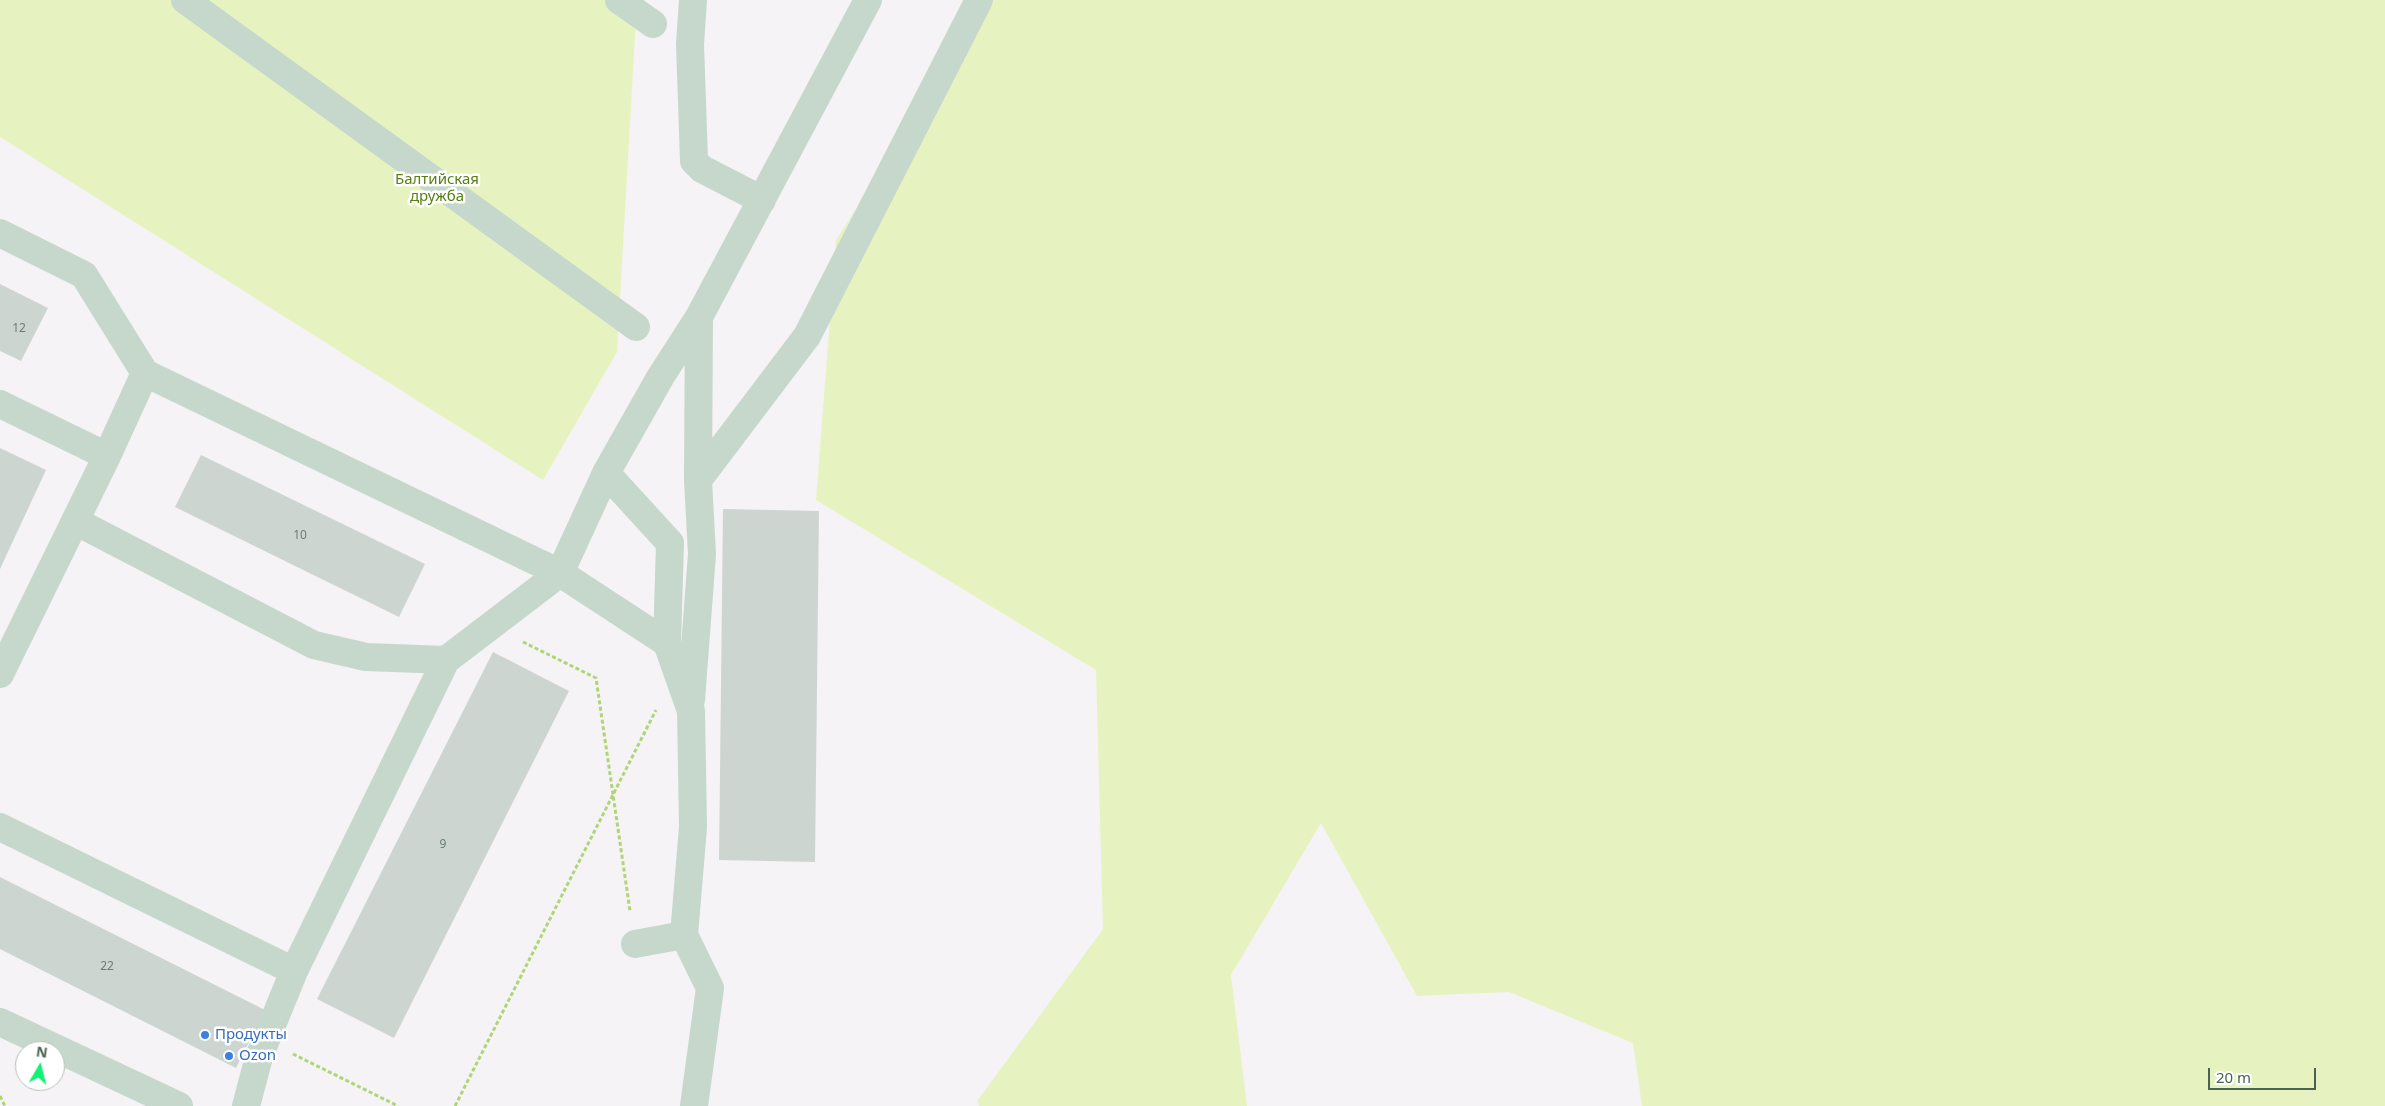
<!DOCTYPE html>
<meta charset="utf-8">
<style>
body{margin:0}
#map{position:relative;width:2385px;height:1106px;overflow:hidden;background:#f5f3f5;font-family:"Noto Sans",sans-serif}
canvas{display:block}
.north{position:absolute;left:15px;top:1041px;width:50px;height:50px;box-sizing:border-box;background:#fff;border:1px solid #b6c0b9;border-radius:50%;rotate:8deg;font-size:14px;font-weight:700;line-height:20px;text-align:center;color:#496251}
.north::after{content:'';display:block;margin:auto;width:18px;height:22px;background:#10f271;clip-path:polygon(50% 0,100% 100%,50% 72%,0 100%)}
.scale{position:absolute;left:2208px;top:1068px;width:108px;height:22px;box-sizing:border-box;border:2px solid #496251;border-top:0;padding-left:6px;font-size:15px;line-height:18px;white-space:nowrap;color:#496251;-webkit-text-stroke:4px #fff;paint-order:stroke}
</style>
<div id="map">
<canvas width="2385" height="1106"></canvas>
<div class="north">N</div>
<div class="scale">20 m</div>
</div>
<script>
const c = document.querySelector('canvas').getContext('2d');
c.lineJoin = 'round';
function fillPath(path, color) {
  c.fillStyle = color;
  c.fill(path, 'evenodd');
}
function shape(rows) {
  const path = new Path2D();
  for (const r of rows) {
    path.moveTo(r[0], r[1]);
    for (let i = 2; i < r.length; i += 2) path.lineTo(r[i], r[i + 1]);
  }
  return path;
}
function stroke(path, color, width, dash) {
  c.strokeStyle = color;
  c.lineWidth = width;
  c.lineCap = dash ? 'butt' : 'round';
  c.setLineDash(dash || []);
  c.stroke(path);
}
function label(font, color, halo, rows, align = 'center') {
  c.font = font + ' "Noto Sans",sans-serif';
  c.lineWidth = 5;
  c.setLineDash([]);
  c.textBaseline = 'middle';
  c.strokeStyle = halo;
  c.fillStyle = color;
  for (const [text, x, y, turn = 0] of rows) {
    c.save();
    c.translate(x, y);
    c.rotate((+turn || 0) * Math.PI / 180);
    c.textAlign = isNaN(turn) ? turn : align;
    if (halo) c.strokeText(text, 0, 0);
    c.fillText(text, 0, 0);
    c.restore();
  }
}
const green = shape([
 [0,0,637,0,617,352,543,480,0,137],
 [991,0,2385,0,2385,1106,1642,1106,1633,1043,1509,992,1417,996,1321,823,1231,975,1247,1106,979,1106,978,1100,1103,929,1096,670,816,500,836,240]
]);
const building = shape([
 [0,284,48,308,21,361,0,351],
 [0,448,46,470,0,569],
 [201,455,425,564,399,617,175,507],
 [723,509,819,511,815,862,719,860],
 [493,652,569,691,394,1038,317,999],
 [0,877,265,1010,236,1068,0,949]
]);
const path = shape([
 [523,642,596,678,630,911],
 [293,1054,398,1106],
 [0,1096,5,1106],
 [455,1106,656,710]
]);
const minor = shape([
 [185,0,636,327],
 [619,0,653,24],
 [693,0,690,44,694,161,702,169,762,200],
 [0,233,84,275,145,373,560,573,446,660,294,971,259,1057,246,1106],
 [0,404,107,456],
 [606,473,661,376,699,317,868,0],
 [698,480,807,336,979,0],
 [75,521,314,645,366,657,446,660],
 [667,643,560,573,606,473,670,543,667,643,691,711,693,827,684,935,710,988,694,1106],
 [0,674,107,456,145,373],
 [691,700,702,554,698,480,699,317],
 [0,827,294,971],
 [635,944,684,935],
 [0,1022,179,1106]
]);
const markers = [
 [205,1035,5,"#3f7fe0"],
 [229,1056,5,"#3f7fe0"]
];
const numberNames = [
 ["12",19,329],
 ["10",300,536],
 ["9",443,845],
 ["22",107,967]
];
const parkNames = [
 ["Балтийская",437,180],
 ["дружба",437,197]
];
const shopNames = [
 ["Продукты",215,1035],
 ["Ozon",239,1056]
];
fillPath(green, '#e6f3c1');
fillPath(building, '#cdd5d1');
stroke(path, '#b1d476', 3, [4, 2.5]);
stroke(minor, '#c6d8cc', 28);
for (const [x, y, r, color] of markers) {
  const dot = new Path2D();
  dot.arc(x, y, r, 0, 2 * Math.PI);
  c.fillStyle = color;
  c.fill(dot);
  stroke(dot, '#fff', 2);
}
label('12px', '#6a7f71', null, numberNames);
label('15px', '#577f12', '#fff', parkNames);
label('15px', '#366cbe', '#fff', shopNames, 'left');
</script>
